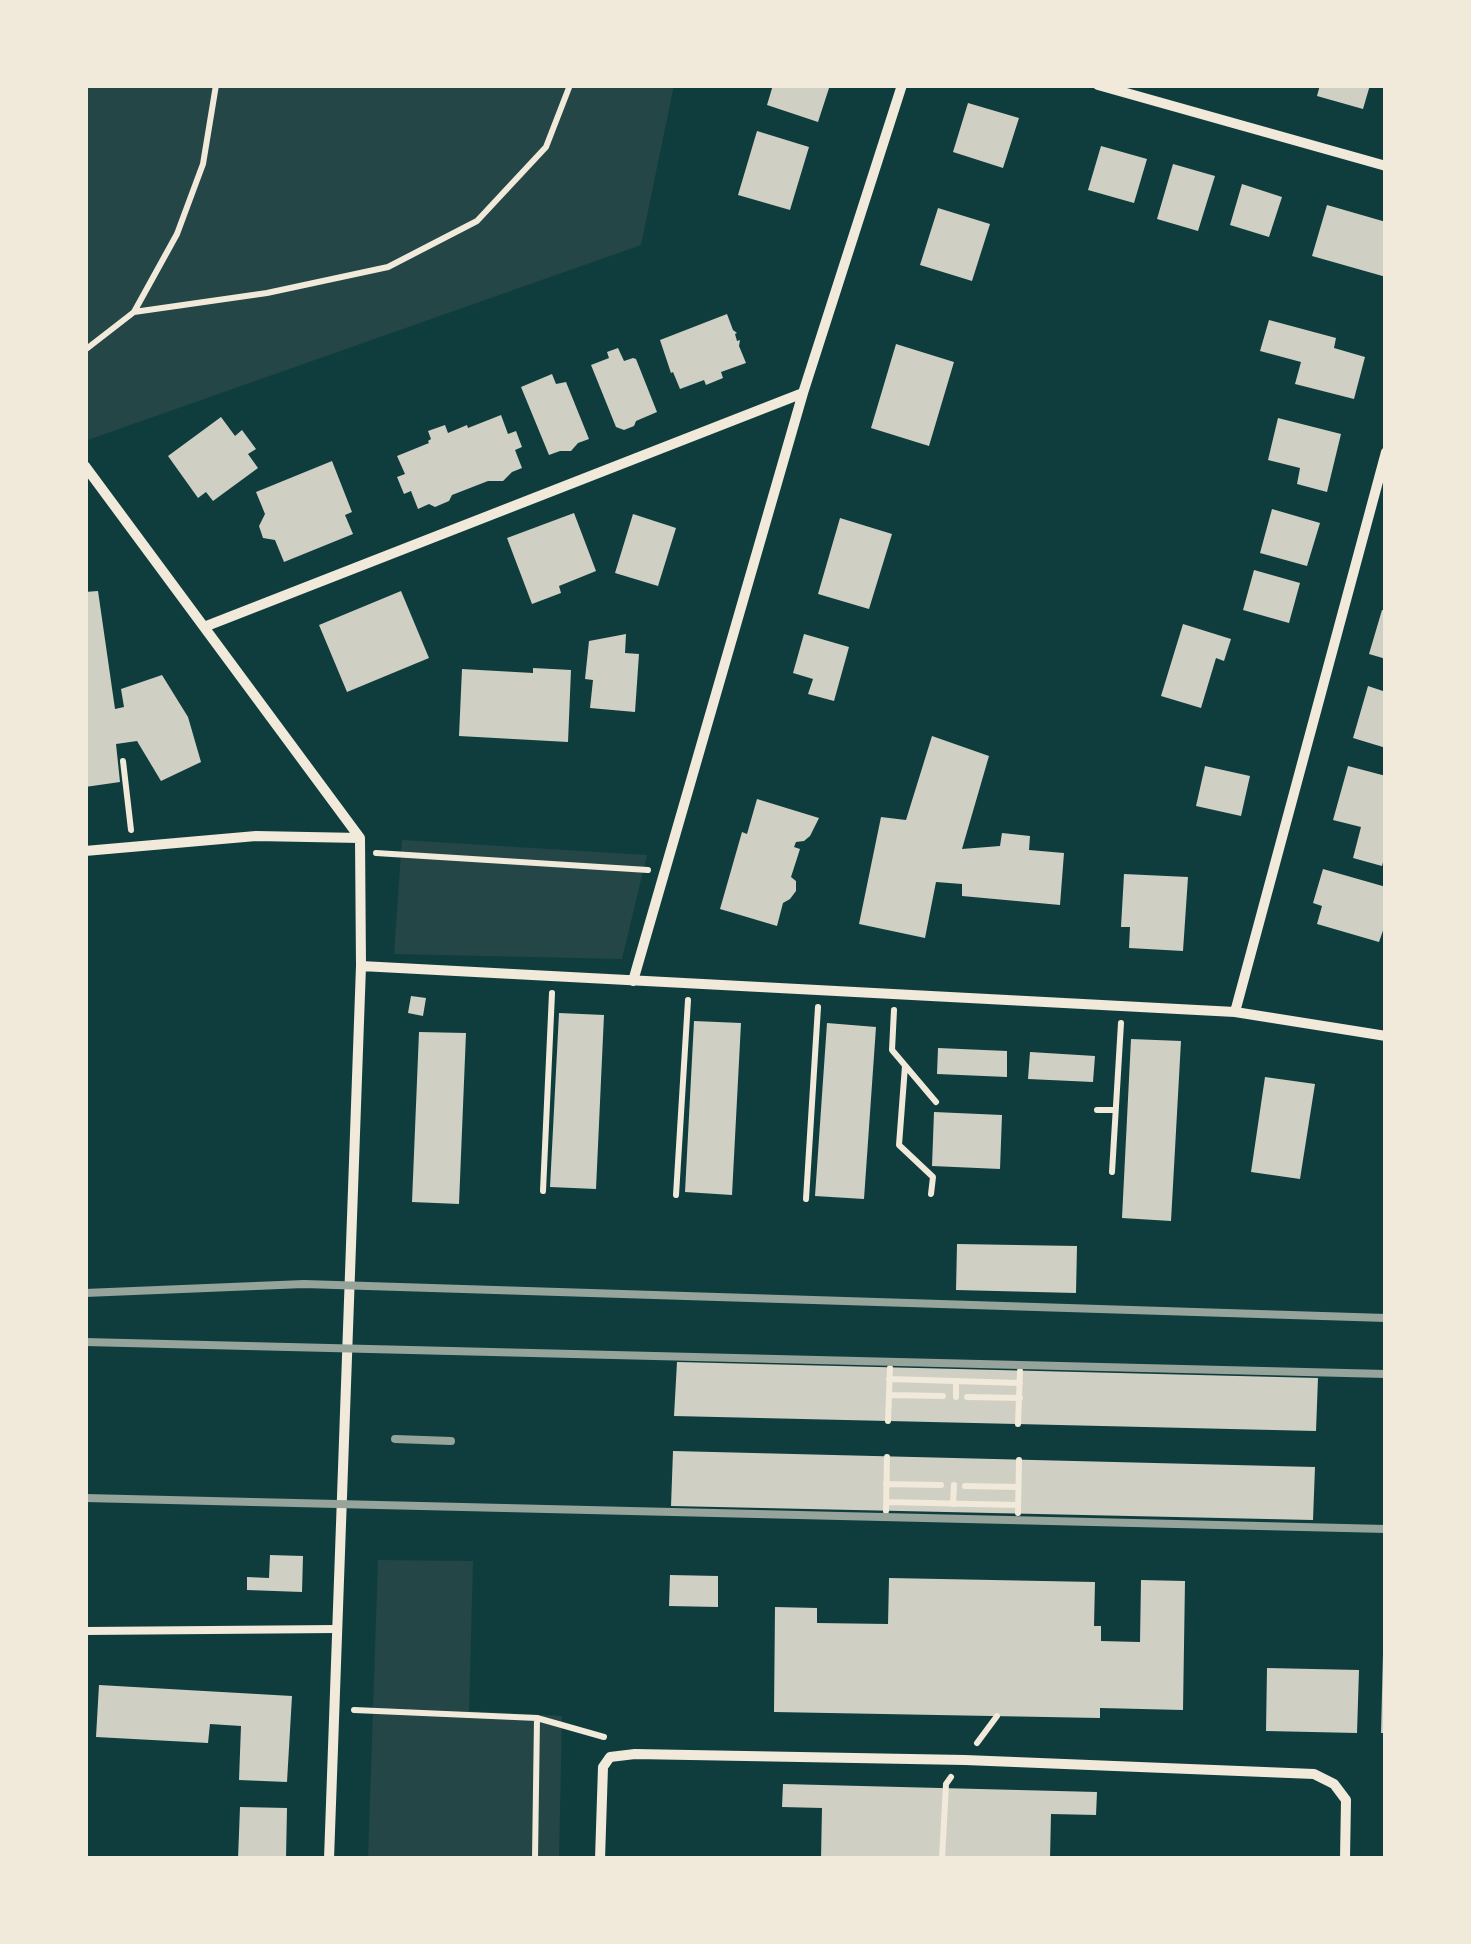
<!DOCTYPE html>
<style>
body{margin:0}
#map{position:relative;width:1471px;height:1944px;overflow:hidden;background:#0f3d3e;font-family:Literata,serif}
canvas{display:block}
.frame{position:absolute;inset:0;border:88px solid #f1e9da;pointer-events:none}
</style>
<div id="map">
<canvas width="1471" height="1944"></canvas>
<div class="frame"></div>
</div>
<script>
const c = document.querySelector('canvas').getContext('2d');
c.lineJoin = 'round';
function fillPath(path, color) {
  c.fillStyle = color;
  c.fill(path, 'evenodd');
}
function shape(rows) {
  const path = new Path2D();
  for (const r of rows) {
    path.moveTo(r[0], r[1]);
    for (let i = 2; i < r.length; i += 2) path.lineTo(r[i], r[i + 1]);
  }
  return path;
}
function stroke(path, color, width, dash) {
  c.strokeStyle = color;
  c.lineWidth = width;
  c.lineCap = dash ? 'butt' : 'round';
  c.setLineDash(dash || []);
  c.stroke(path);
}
const green = shape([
 [85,85,674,85,641,245,85,441],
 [402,840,647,855,622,959,394,954],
 [378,1560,473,1561,469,1711,562,1716,559,1859,368,1859]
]);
const building = shape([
 [773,85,830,85,818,122,767,105],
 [1320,85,1370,85,1363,109,1317,96],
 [968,103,1019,118,1003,168,953,152],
 [757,131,809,147,790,210,738,195],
 [1101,146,1147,159,1134,203,1088,190],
 [1173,164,1215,176,1198,231,1157,219],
 [1242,184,1282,197,1269,237,1230,225],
 [1327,205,1386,222,1386,277,1312,256],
 [938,208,990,224,972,281,920,265],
 [727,314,733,330,737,333,735,334,737,341,740,340,739,346,746,363,721,372,723,378,706,385,704,380,680,389,673,372,671,373,660,340],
 [1269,320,1336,338,1334,348,1365,357,1354,399,1295,384,1301,362,1260,351],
 [896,344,954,362,929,446,871,428],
 [618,348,624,361,633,358,636,359,657,412,636,421,634,426,624,430,616,427,591,365,609,358,607,352],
 [552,374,556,384,566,382,589,439,578,443,571,451,560,451,549,455,521,387],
 [501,415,508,434,516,431,522,447,515,450,522,468,512,472,503,481,488,481,452,495,449,501,435,507,429,504,418,509,411,491,404,494,397,477,405,474,397,456,429,443,428,441,431,439,428,431,445,425,448,433,467,425,468,428],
 [221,417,235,436,242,430,256,449,248,454,258,468,213,501,206,492,198,498,168,456],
 [1278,418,1341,434,1327,492,1297,484,1300,468,1268,460],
 [332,461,352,512,345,515,353,534,284,562,275,540,263,538,259,526,265,514,256,492],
 [1272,509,1320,523,1307,566,1260,553],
 [574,513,596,571,559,586,561,593,532,604,507,538],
 [633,514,676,528,658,586,615,573],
 [840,518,892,534,869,609,818,594],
 [1254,570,1300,583,1289,623,1243,610],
 [98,591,115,709,124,707,121,689,162,675,188,717,201,762,161,781,137,741,116,744,120,782,85,787,85,592],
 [401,591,429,658,347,692,319,625],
 [1382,610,1386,611,1386,659,1369,654],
 [1183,624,1231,639,1224,661,1216,658,1201,708,1161,696],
 [626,634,625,653,639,654,635,712,590,708,593,680,585,679,589,641],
 [804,634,849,647,834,701,808,694,813,679,793,673],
 [533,668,571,670,568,742,459,736,462,669,533,673],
 [1368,686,1386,692,1386,748,1353,738],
 [932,736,989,756,962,849,1000,846,1002,833,1030,836,1029,850,1064,853,1060,905,962,896,962,884,936,882,925,938,859,924,881,817,906,820],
 [1205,766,1250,776,1241,816,1196,806],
 [1348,766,1386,776,1386,851,1382,866,1353,858,1361,827,1333,820],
 [757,799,819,818,810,836,804,841,796,842,794,847,800,849,791,877,796,881,796,891,790,899,783,903,777,926,720,909,742,832,747,834],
 [1323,869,1386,887,1386,922,1379,942,1317,924,1322,906,1313,903],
 [1124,874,1188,877,1183,951,1129,948,1130,927,1121,927],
 [411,996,426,998,423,1016,408,1013],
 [559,1013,604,1015,596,1189,550,1187],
 [694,1021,741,1023,732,1195,685,1192],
 [827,1023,876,1027,864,1199,815,1196],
 [419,1032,466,1033,459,1204,412,1202],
 [1131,1039,1181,1041,1171,1221,1122,1218],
 [938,1048,1007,1051,1007,1077,937,1074],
 [1030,1052,1095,1056,1093,1082,1028,1079],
 [1265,1077,1315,1084,1300,1179,1251,1172],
 [934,1112,1002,1115,1000,1169,932,1166],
 [957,1244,1077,1246,1076,1293,956,1290],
 [677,1362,1318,1378,1316,1431,674,1416],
 [673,1451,1315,1467,1313,1520,671,1506],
 [270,1555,303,1556,302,1592,247,1590,247,1577,269,1578],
 [670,1575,718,1576,718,1607,669,1606],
 [889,1578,1095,1582,1094,1626,1101,1626,1101,1641,1140,1642,1141,1580,1185,1581,1183,1710,1100,1708,1100,1718,774,1712,775,1607,817,1608,817,1623,888,1624],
 [1383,1654,1386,1654,1386,1733,1381,1733],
 [1267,1668,1359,1670,1357,1733,1266,1731],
 [99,1685,292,1696,287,1782,239,1780,241,1726,210,1724,208,1743,96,1737],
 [783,1784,1097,1792,1096,1815,1051,1814,1050,1859,821,1859,822,1808,782,1807],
 [240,1807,287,1808,286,1859,238,1859]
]);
const path = shape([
 [134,312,267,293,388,267,477,221,546,147,570,85],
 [85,350,134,312,177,234,203,164,216,85],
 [123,761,131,830],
 [376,853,648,870],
 [894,1010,892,1050,936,1102],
 [905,1066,899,1145,933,1177,931,1194],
 [1097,1110,1115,1110],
 [1112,1172,1121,1023],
 [543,1191,552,993],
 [676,1195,688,1000],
 [806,1199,818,1007],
 [889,1379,1020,1383],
 [889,1395,943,1396],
 [956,1397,956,1381],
 [967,1397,1020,1398],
 [888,1421,890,1368],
 [1018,1424,1020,1371],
 [886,1484,941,1485],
 [965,1486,1018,1487],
 [886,1502,1018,1505],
 [953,1504,954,1485],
 [886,1511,887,1457],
 [1018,1513,1019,1460],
 [354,1710,537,1718,604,1737],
 [977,1743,997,1716],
 [535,1859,537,1718],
 [942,1859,946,1784,951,1777]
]);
const service = shape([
 [85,1631,337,1629]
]);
const minor = shape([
 [1098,85,1386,166],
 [85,466,360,838,361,966,329,1859],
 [204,627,803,393],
 [85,851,256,836,360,838],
 [361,966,1235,1012,1386,1036],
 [633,981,803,393,902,85],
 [1235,1012,1386,452],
 [600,1859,603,1767,610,1757,635,1754,965,1760,1314,1774,1334,1784,1346,1800,1345,1859]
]);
const rail = shape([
 [85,1293,304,1284,1386,1318],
 [85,1342,1386,1374],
 [395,1439,451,1441],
 [85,1498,1386,1529]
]);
fillPath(green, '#244646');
fillPath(building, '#cfcfc3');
stroke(path, '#f1e9da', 6);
stroke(service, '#f1e9da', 8);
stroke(minor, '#f1e9da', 10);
stroke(rail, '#97a49c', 8);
</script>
